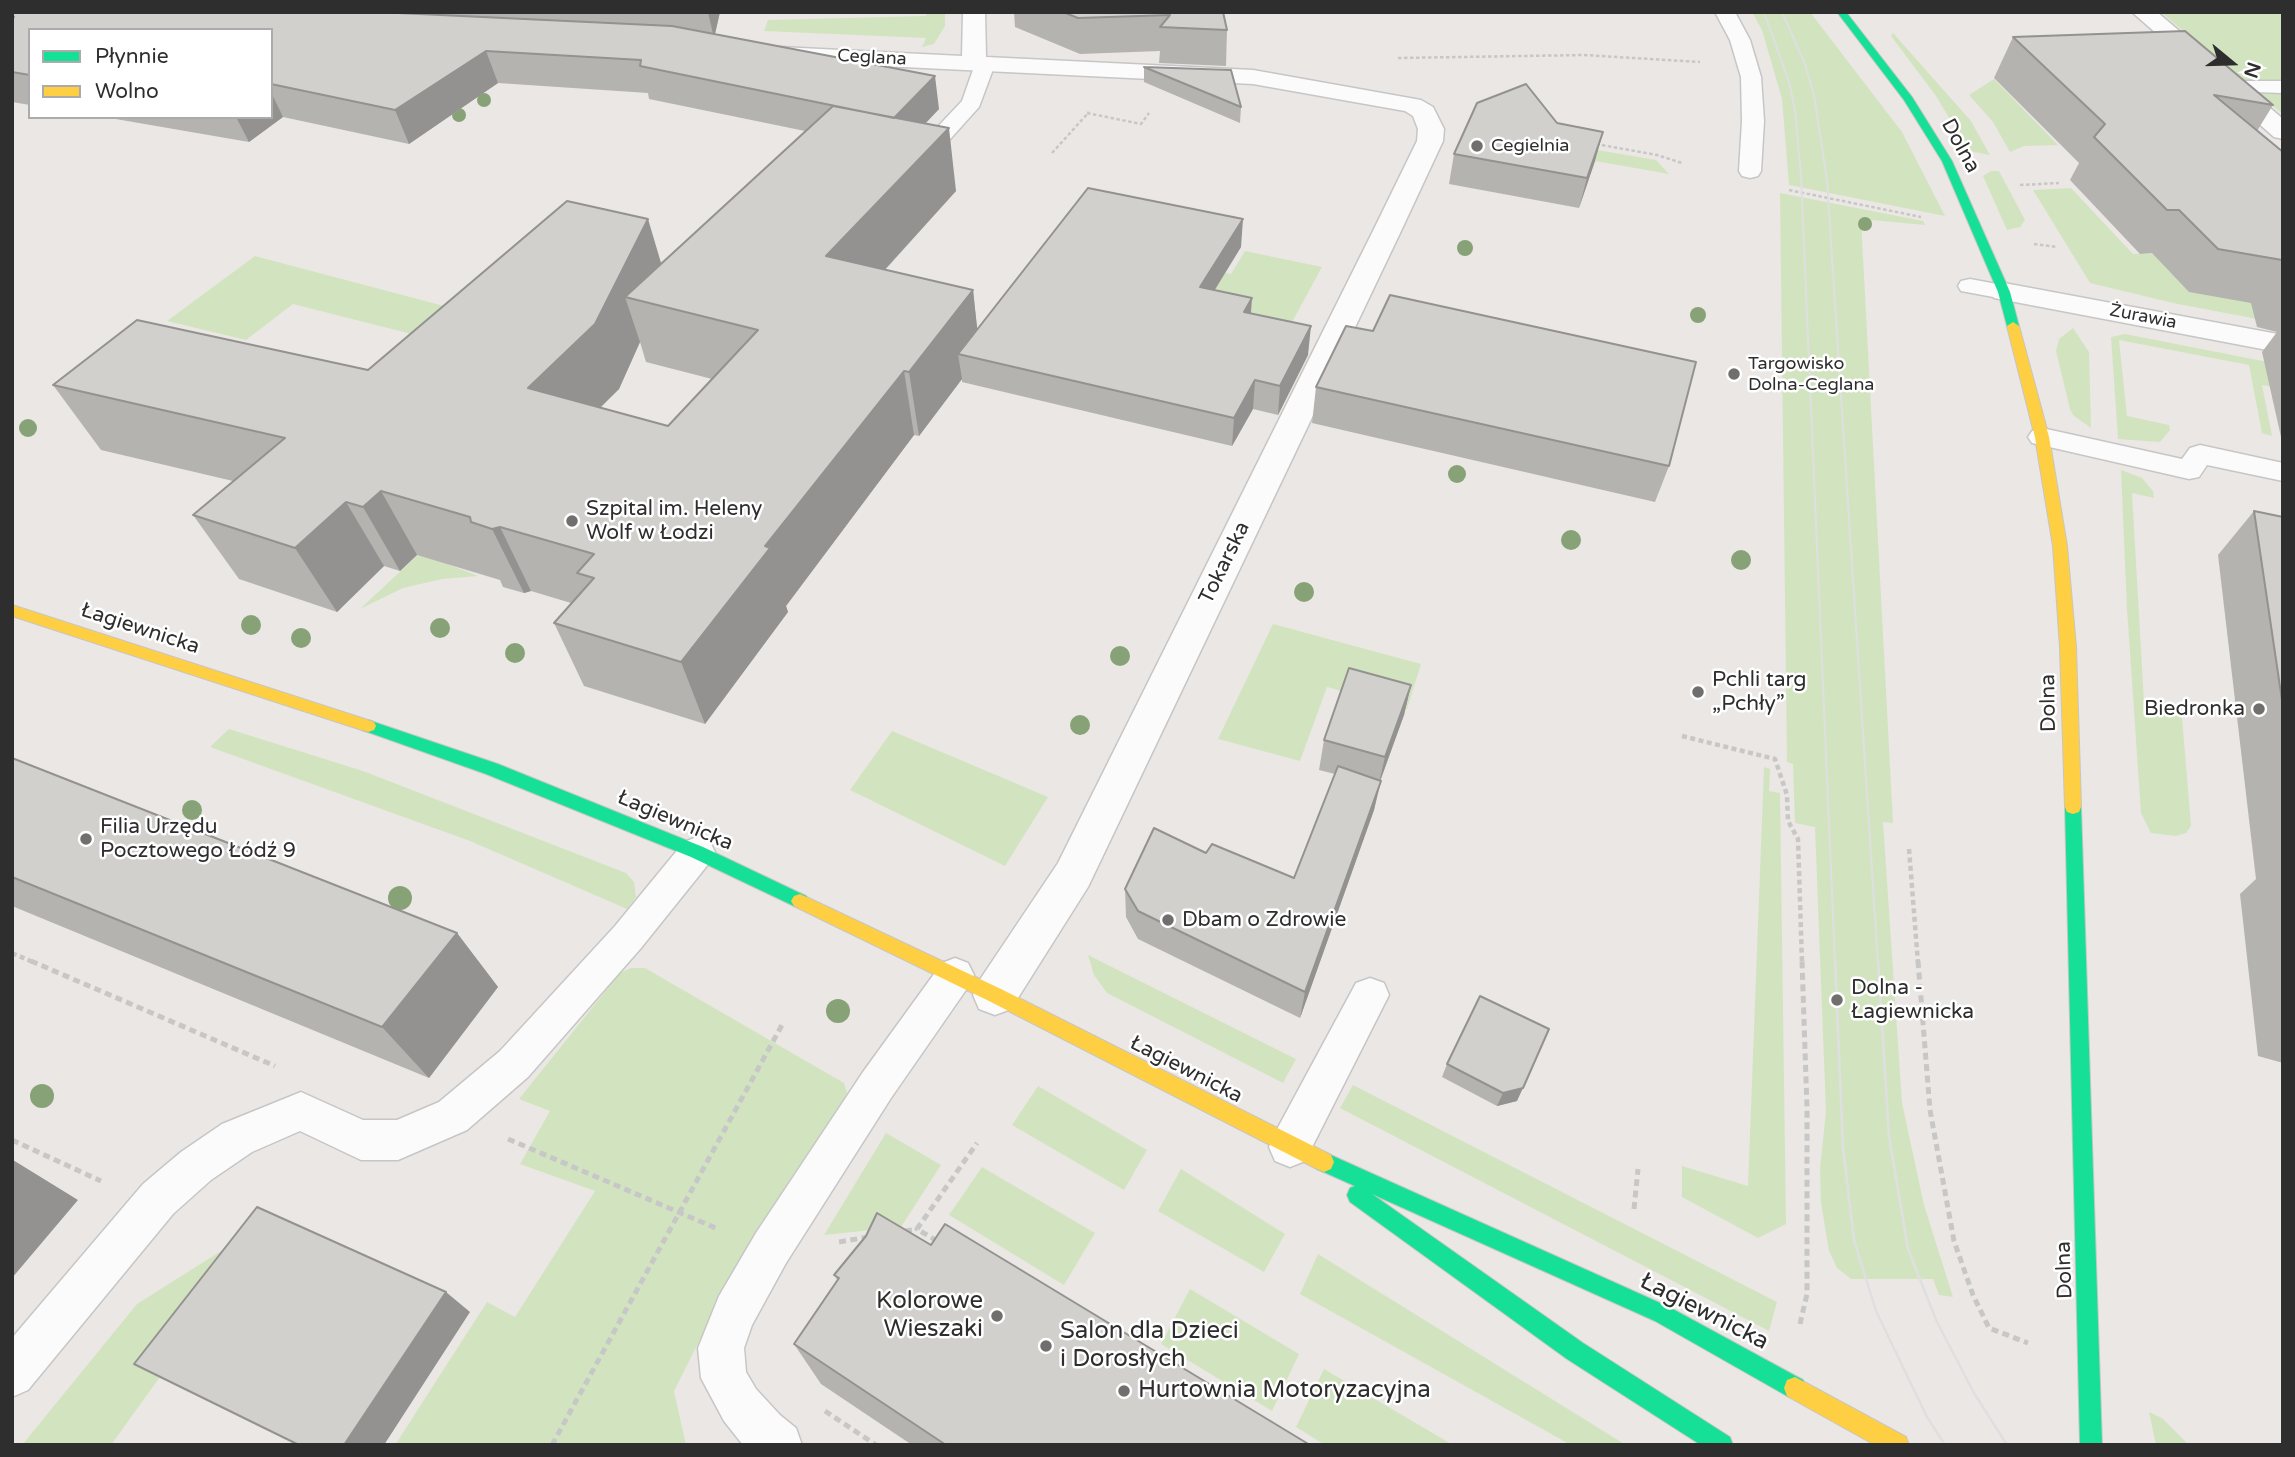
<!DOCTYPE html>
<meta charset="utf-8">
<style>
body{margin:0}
#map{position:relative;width:2295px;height:1457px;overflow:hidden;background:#ebe7e4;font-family:"Varela Round",sans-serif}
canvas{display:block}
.frame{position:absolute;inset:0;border:14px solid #2e2e2e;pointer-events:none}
.legend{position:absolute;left:28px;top:28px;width:245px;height:91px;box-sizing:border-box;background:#fff;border:2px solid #ababab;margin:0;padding:9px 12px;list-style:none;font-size:21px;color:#2e2e2e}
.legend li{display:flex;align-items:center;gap:14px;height:35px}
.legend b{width:35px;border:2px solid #ababab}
.north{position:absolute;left:2197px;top:28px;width:70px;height:70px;-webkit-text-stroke:5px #fff;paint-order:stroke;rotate:109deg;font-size:19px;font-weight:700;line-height:28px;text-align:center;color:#2e2e2e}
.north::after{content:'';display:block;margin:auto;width:24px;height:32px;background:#2e2e2e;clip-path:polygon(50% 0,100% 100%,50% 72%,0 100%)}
</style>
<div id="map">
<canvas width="2295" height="1457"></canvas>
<div class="frame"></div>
<ul class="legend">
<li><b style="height:9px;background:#16e098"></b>Płynnie</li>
<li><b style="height:9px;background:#ffcf43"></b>Wolno</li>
</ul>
<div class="north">N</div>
</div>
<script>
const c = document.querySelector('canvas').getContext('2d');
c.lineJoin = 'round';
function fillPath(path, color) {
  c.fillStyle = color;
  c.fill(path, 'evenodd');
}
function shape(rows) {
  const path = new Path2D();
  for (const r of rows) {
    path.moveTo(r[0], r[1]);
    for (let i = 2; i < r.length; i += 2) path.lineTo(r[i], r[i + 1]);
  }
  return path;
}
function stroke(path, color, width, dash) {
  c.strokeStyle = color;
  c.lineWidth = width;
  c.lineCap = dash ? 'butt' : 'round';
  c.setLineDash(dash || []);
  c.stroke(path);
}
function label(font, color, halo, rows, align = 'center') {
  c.font = font + ' "Varela Round",sans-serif';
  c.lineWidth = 5;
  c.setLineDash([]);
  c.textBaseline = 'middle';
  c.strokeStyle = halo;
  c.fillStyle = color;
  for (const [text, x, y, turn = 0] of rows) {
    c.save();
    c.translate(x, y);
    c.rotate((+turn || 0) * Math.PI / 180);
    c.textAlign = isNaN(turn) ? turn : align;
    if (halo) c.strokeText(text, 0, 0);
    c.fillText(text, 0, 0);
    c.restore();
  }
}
const green = shape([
 [927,12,945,12,945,26,934,44,922,47,926,38,764,31,768,20,926,16],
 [1752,12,1810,12,1902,132,1945,216,1789,185,1782,99,1762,30],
 [2161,12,2283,12,2283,114,2249,87],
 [1893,33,1971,121,1990,155,1969,151,1936,96,1891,36],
 [1994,79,2058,145,2024,146,2010,152,1993,122,1969,95],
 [1486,131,1656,160,1669,174,1595,161],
 [1991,171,1999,171,2025,220,2020,227,2007,230,1983,176],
 [2071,188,2133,254,2152,253,2277,308,2283,324,2173,303,2090,283,2033,190],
 [1780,193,1923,221,1925,225,1861,219,1893,823,1883,822,1902,1103,1924,1205,1953,1297,1939,1295,1933,1279,1851,1279,1837,1268,1829,1251,1821,1203,1820,1168,1826,1112,1815,827,1795,823,1793,764,1787,762],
 [1122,251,1231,274,1245,251,1322,267,1279,346],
 [255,256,478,315,447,343,293,304,246,340,167,321],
 [2073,328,2089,352,2091,428,2073,415,2070,409,2056,351,2059,339],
 [2125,334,2283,365,2283,388,2262,385,2272,436,2262,433,2249,365,2119,340,2127,416,2169,425,2170,430,2160,442,2118,439,2111,337],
 [2121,470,2142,478,2153,491,2154,498,2132,493,2144,702,2171,709,2182,717,2191,826,2186,833,2176,836,2151,833,2141,813,2127,609],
 [420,553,478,576,442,579,403,588,360,609],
 [1273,624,1421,664,1407,709,1327,687,1300,761,1218,739],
 [229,729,363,771,626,873,634,882,636,897,627,909,470,841,210,747],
 [892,731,1048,797,1005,866,850,790],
 [1764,767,1770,769,1769,791,1780,793,1786,1224,1758,1238,1682,1197,1682,1166,1748,1186],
 [1088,955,1296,1059,1283,1083,1107,993,1094,975],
 [631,968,645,968,844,1083,848,1096,741,1258,674,1391,686,1445,395,1445,487,1302,515,1317,595,1191,520,1164,550,1111,519,1099,620,973],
 [1353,1085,1777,1302,1769,1331,1340,1108],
 [1038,1086,1147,1150,1124,1190,1012,1125],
 [886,1133,941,1165,901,1227,824,1235],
 [982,1167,1095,1233,1064,1285,949,1215],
 [1181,1169,1285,1234,1264,1272,1158,1211],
 [275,1217,111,1445,22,1445,137,1304],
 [1318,1254,1626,1445,1571,1445,1300,1294],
 [1190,1289,1299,1354,1272,1411,1161,1344],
 [1324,1369,1453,1445,1325,1445,1296,1427],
 [2149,1412,2162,1418,2189,1445,2156,1445]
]);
const pathFar2 = shape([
 [1398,58,1584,55,1700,62],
 [1087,113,1141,124,1149,113],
 [1596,144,1657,155,1682,163],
 [1052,153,1089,112],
 [2020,185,2059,183],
 [1789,190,1921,217],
 [2034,244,2057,247]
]);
const pathFar1 = shape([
 [1682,736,1775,759,1787,795,1788,821,1798,839,1802,963],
 [1909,849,1918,963],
 [12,953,35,963]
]);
const path = shape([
 [31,961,275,1066],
 [1918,961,1930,1110,1954,1241,1973,1295,1989,1328,2028,1343],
 [508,1139,718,1229],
 [12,1140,101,1181],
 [1634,1209,1638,1169],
 [905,1231,917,1229],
 [937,1241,917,1229,977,1143],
 [839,1242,868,1237],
 [1800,1324,1807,1294,1807,1108,1802,961],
 [825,1411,876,1445],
 [552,1445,782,1025]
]);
const lane = shape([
 [1715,12,1735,12,1750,40,1761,77,1764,121,1761,171,1758,176,1750,178,1742,176,1739,171,1742,121,1741,77,1730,40,1715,12],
 [985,58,992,60,995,64,979,107,926,166,910,166,907,161,910,156,962,101,975,64,978,60,985,58],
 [2231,81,2283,81,2283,93,2224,91,2221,87,2224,83,2231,81],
 [1970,279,2013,287,2016,292,2013,297,2004,299,1961,291,1958,286,1961,281,1970,279],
 [2042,428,2182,459,2190,448,2200,445,2283,463,2283,481,2207,465,2199,477,2189,479,2032,443,2028,437,2032,431,2042,428],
 [697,837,710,842,715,852,710,862,641,948,528,1077,467,1130,398,1160,361,1160,300,1131,252,1152,211,1180,173,1214,28,1390,12,1397,12,1338,143,1184,181,1152,222,1124,301,1092,363,1120,397,1120,439,1102,500,1051,615,926,684,842,697,837],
 [955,958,968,963,974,975,968,987,891,1098,786,1263,752,1325,744,1348,746,1372,756,1389,780,1415,796,1428,802,1445,743,1445,724,1421,701,1378,698,1348,719,1296,756,1233,863,1072,942,963,955,958],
 [1370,978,1384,983,1389,995,1305,1161,1290,1167,1275,1161,1269,1147,1275,1133,1356,983,1370,978]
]);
const street = shape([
 [963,12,985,12,986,57,1253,70,1421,100,1433,107,1444,129,1443,141,1401,231,1088,887,1011,1009,995,1015,979,1009,973,995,979,981,1058,863,1373,231,1417,141,1418,129,1413,116,1405,111,1253,84,780,61,772,59,768,54,772,49,780,47,962,56,963,12],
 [2132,12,2157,12,2283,119,2283,139,2274,137,2132,12],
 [2004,283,2283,335,2283,353,1994,298,1990,292,1994,286,2004,283]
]);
const fast = shape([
 [1837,12,1846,12,1912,97,1952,161,2010,292,2019,326,2017,329,2009,329,2007,326,1998,292,1942,161,1904,100,1837,12],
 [368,720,498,764,703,847,806,896,809,901,806,906,800,908,794,906,691,857,486,774,362,730,360,726,362,722,368,720],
 [2073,800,2079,802,2081,807,2102,1445,2080,1445,2065,807,2067,802,2073,800],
 [1324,1152,1669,1307,1803,1380,1806,1388,1803,1396,1795,1399,1787,1396,1655,1321,1372,1194,1583,1343,1730,1437,1733,1445,1701,1445,1567,1359,1350,1202,1347,1195,1350,1188,1355,1186,1317,1169,1314,1162,1317,1155,1324,1152]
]);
const slow = shape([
 [2013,322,2019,326,2049,437,2067,546,2076,647,2081,807,2079,812,2073,814,2067,812,2065,807,2060,647,2053,546,2035,437,2007,326,2013,322],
 [12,605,374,722,376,726,374,730,368,732,12,616,12,605],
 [800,894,1001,989,1331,1155,1334,1162,1331,1169,1324,1172,1317,1169,989,1001,794,906,791,901,794,896,800,894],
 [1795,1377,1906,1437,1909,1445,1875,1445,1787,1396,1784,1388,1787,1380,1795,1377]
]);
const tramFar1 = shape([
 [1764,12,1789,82,1795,110,1801,176,1835,963],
 [1782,12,1805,64,1814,95,1827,181,1878,963]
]);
const tram = shape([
 [1835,961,1843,1148,1854,1240,1876,1311,1927,1417,1945,1445],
 [1878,961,1889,1136,1908,1249,1937,1322,1974,1393,2007,1445]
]);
const trees = [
 [484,100,7],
 [459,115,7],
 [1865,224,7],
 [1465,248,8],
 [1698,315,8],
 [28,428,9],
 [1457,474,9],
 [1571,540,10],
 [1741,560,10],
 [1304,592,10],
 [251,625,10],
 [440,628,10],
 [301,638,10],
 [515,653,10],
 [1120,656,10],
 [1080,725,10],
 [192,810,10],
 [400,898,12],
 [838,1011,12],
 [42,1096,12]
];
const wall = shape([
 [12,12,720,12,715,34,939,109,925,124,956,191,885,270,973,290,977,329,1241,247,1215,290,1251,313,1308,355,1278,415,1253,409,1232,446,962,382,962,379,919,436,914,435,786,606,788,612,705,724,584,686,554,623,571,603,531,591,524,593,503,587,500,580,417,555,400,571,384,566,337,612,239,579,193,515,233,481,101,450,53,385,368,370,661,264,805,131,649,99,648,93,498,83,409,144,283,117,249,142,104,117,271,117,271,30,30,30,30,105,12,102],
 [640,342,646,362,712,379,668,426,600,407,619,389],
 [1014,12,1223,12,1227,30,1226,66,1159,63,1160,51,1080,54,1015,27],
 [2013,37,2273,105,2257,131,2283,152,2283,437,2281,437,2262,352,2277,332,2257,327,2251,303,2189,292,2152,253,2140,254,2070,180,2079,163,1994,78],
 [1144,67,1241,107,1240,123,1144,82],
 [1557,123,1595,161,1579,208,1449,184,1454,154],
 [1316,387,1669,466,1655,502,1312,423],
 [2254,511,2283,517,2283,1063,2258,1056,2240,894,2256,879,2218,555],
 [1411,685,1404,715,1380,781,1374,810,1300,1018,1138,939,1126,917,1125,889,1206,853,1294,878,1335,774,1319,770,1324,740],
 [12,758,457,933,498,987,429,1078,12,906],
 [1447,1064,1517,1101,1497,1106,1442,1077],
 [931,1245,1310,1445,912,1445,821,1384,794,1344,838,1281,834,1275]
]);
const shadedWall = shape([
 [708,12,720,12,714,38],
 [486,51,498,83,409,144,395,110],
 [935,76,939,109,899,151,894,118],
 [271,92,283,117,249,142,236,117,271,117],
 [949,128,956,191,839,320,826,256],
 [1603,132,1595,161,1579,208,1587,178],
 [648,219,667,283,625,297,640,342,619,389,555,453,528,388],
 [1243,219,1241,247,1199,315,1200,287],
 [973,290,980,354,958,354,962,379,919,436,909,372],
 [1252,298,1250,326,1244,312],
 [1311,326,1308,355,1278,415,1280,386],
 [904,371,914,435,786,606,788,612,705,724,681,662,765,546],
 [1255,380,1253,409,1232,446,1234,418],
 [381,491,417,555,400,571,363,507],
 [346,502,384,566,337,612,295,548],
 [500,527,531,591,524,593,492,529],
 [1411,685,1404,715,1378,787,1385,757],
 [1381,781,1374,810,1300,1018,1305,992],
 [457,933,498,987,429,1078,382,1027],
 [1523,1088,1517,1101,1497,1106,1503,1093],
 [13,1160,78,1200,12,1278,12,1161],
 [446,1292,470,1312,384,1445,344,1445]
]);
const building = shape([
 [12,12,377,12,672,26,935,76,894,118,640,66,641,60,486,51,395,110,271,84,271,30,30,30,30,75,12,72,12,17,14,17,12,16,12,12],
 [1063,12,1223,12,1227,30,1160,27,1170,15,1078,18,1063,12],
 [2185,31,2273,105,2214,95,2283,152,2283,262,2282,260,2218,249,2179,210,2167,210,2094,137,2105,124,2013,37,2185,31],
 [1144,67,1231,70,1241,107,1144,67],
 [1526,84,1557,123,1603,132,1587,178,1454,154,1477,103,1526,84],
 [833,106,949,128,826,256,973,290,909,372,904,371,765,546,770,548,681,662,554,623,594,578,577,573,594,554,500,527,492,529,471,522,470,517,381,491,363,507,346,502,295,548,193,515,285,438,53,385,137,320,368,370,567,201,648,219,595,324,528,388,668,426,758,330,625,297,833,106],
 [1088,188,1243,219,1200,287,1252,298,1244,312,1311,326,1280,386,1255,380,1234,418,958,354,1088,188],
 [1390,295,1696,362,1669,466,1316,387,1346,326,1373,331,1390,295],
 [2254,511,2283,517,2283,707,2254,511],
 [1349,668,1411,685,1385,757,1324,740,1349,668],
 [12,758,457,933,382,1027,12,877,12,758],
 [1338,766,1381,781,1305,992,1138,911,1125,889,1154,828,1206,853,1212,844,1294,878,1338,766],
 [1480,996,1549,1029,1523,1088,1503,1093,1447,1064,1480,996],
 [257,1207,446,1292,344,1445,299,1445,134,1364,257,1207],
 [877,1213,931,1245,945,1224,1310,1445,946,1445,794,1344,839,1278,834,1275,866,1236,877,1213]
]);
const markers = [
 [1477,146,7,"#706f6e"],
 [1734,374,7,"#706f6e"],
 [572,521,7,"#706f6e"],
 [1698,692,7,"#706f6e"],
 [2259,709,7,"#706f6e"],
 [86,839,7,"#706f6e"],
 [1168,920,7,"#706f6e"],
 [1837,1000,7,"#706f6e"],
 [997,1316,7,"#706f6e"],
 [1046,1346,7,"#706f6e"],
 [1124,1391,7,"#706f6e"]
];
const farStreetnames = [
 ["Ceglana",872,58,3],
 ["Żurawia",2143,317,11]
];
const farPoinames = [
 ["Cegielnia",1491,146],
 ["Targowisko",1748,364],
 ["Dolna-Ceglana",1748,385]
];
const streetNames = [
 ["Dolna",1960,146,61],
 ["Tokarska",1225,563,-64],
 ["Łagiewnicka",140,629,18],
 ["Dolna",2049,703,-91],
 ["Łagiewnicka",675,821,23],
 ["Łagiewnicka",1186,1070,27],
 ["Dolna",2065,1270,-92]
];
const poiNames = [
 ["Szpital im. Heleny",586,509],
 ["Wolf w Łodzi",586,533],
 ["Pchli targ",1712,680],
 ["„Pchły”",1712,704],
 ["Biedronka",2245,709,"right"],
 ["Filia Urzędu",100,827],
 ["Pocztowego Łódź 9",100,851],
 ["Dbam o Zdrowie",1182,920],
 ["Dolna -",1851,988],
 ["Łagiewnicka",1851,1012]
];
const nearPoinames = [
 ["Kolorowe",983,1302,"right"],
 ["Wieszaki",983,1330,"right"],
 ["Salon dla Dzieci",1060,1332],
 ["i Dorosłych",1060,1360],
 ["Hurtownia Motoryzacyjna",1138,1391]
];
const nearStreetnames = [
 ["Łagiewnicka",1704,1312,27]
];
fillPath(green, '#d2e4bf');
stroke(lane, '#c7c6c6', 3);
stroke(street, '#c7c6c6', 3);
stroke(fast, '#c7c6c6', 2);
stroke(slow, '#c7c6c6', 2);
stroke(pathFar2, '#c8c7c7', 2.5, [3.5, 2.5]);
stroke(pathFar1, '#c8c7c7', 4.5, [5, 3.5]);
stroke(path, '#c8c7c7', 5, [7, 4.5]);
fillPath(lane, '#fcfbfb');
fillPath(street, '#fcfbfb');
fillPath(fast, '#16e098');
fillPath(slow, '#ffcf43');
stroke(tramFar1, '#dfdfe1', 2);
stroke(tram, '#dfdfe1', 2.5);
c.fillStyle = '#88a278';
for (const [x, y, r] of trees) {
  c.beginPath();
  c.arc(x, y, r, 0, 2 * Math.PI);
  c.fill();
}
fillPath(wall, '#b5b3b0');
fillPath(shadedWall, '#939290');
fillPath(building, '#d2d0cd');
stroke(building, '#939290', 2);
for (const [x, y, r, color] of markers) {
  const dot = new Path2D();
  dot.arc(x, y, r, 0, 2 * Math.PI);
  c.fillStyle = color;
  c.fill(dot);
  stroke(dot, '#fff', 2.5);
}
label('18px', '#2e2e2e', '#fff', farStreetnames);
label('18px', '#2e2e2e', '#fff', farPoinames, 'left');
label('21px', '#2e2e2e', '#fff', streetNames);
label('21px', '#2e2e2e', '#fff', poiNames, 'left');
label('24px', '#2e2e2e', '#fff', nearPoinames, 'left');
label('24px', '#2e2e2e', '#fff', nearStreetnames);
</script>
